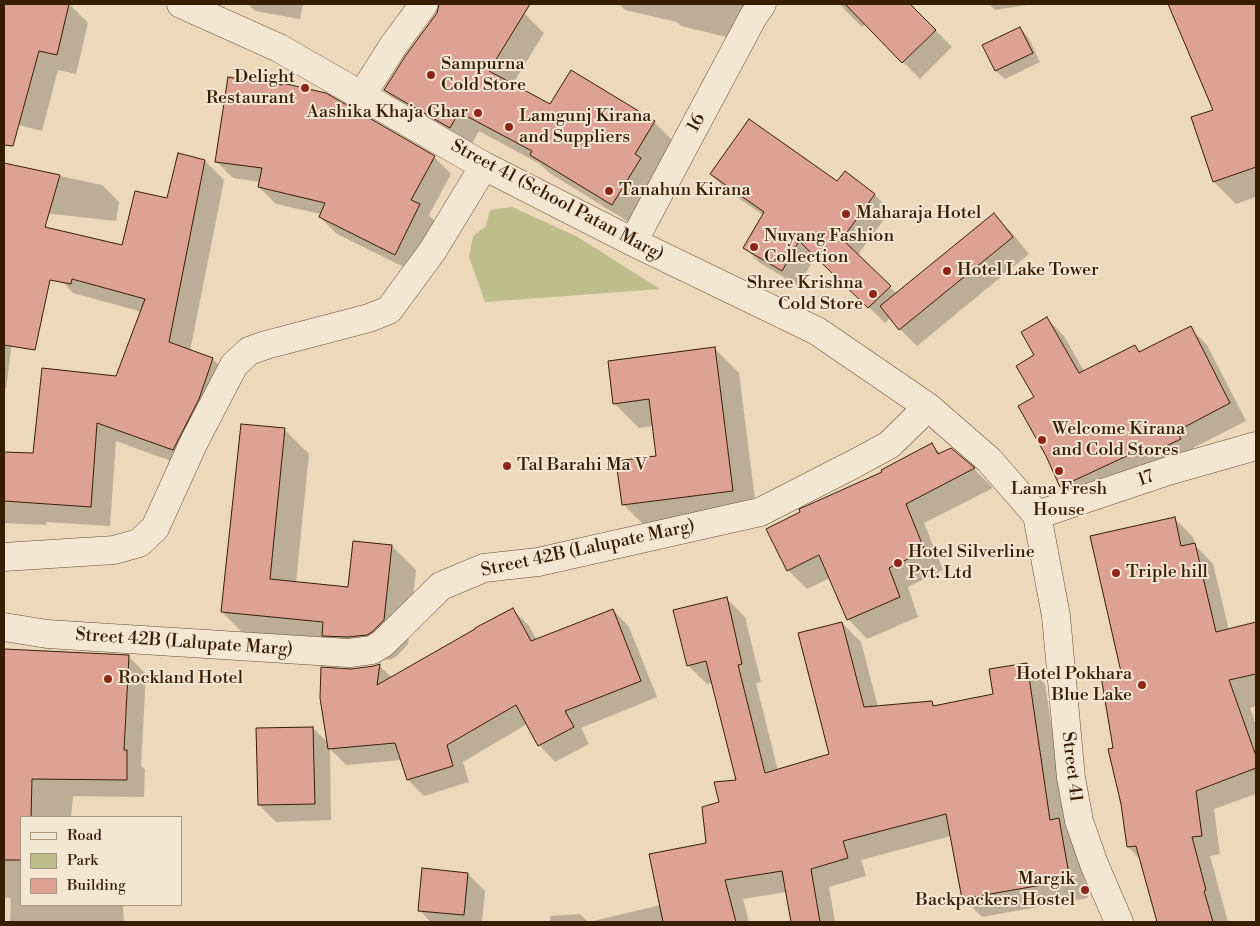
<!DOCTYPE html>
<style>
body{margin:0}
#map{position:relative;width:1260px;height:926px;overflow:hidden;background:#ecd9bc;font-family:"Libre Bodoni",serif}
canvas{display:block}
.frame{position:absolute;inset:0;border:5px solid #371e00;pointer-events:none}
.legend{position:absolute;left:20px;top:816px;width:162px;height:90px;box-sizing:border-box;background:#f3e6d3;border:1px solid #a8967f;margin:0;padding:6px 9px;list-style:none;font-size:15px;color:#371e00}
.legend li{display:flex;align-items:center;gap:10px;height:25px}
.legend b{width:25px;border:1px solid #a8967f}
</style>
<div id="map">
<canvas width="1260" height="926"></canvas>
<div class="frame"></div>
<ul class="legend">
<li><b style="height:6px;background:#f3e6d3"></b>Road</li>
<li><b style="height:14px;background:#bebd8c"></b>Park</li>
<li><b style="height:14px;background:#dea295"></b>Building</li>
</ul>
</div>
<script>
const c = document.querySelector('canvas').getContext('2d');
c.lineJoin = 'round';
function fillPath(path, color) {
  c.fillStyle = color;
  c.fill(path, 'evenodd');
}
function shape(rows) {
  const path = new Path2D();
  for (const r of rows) {
    path.moveTo(r[0], r[1]);
    for (let i = 2; i < r.length; i += 2) path.lineTo(r[i], r[i + 1]);
  }
  return path;
}
function stroke(path, color, width, dash) {
  c.strokeStyle = color;
  c.lineWidth = width;
  c.lineCap = dash ? 'butt' : 'round';
  c.setLineDash(dash || []);
  c.stroke(path);
}
function label(font, color, halo, rows, align = 'center') {
  c.font = font + ' "Libre Bodoni",serif';
  c.lineWidth = 4;
  c.setLineDash([]);
  c.textBaseline = 'middle';
  c.strokeStyle = halo;
  c.fillStyle = color;
  for (const [text, x, y, turn = 0] of rows) {
    c.save();
    c.translate(x, y);
    c.rotate((+turn || 0) * Math.PI / 180);
    c.textAlign = isNaN(turn) ? turn : align;
    if (halo) c.strokeText(text, 0, 0);
    c.fillText(text, 0, 0);
    c.restore();
  }
}
const green = shape([
 [512,207,576,236,660,289,485,302,469,257,473,236,486,226,490,210]
]);
const shadow = shape([
 [4,4,69,4,88,23,76,74,58,70,42,131,8,122,4,118],
 [248,4,303,4,300,19,255,11],
 [440,4,508,4,524,13,544,33,512,85,550,106,571,71,654,122,674,142,654,173,660,178,632,224,551,174,540,164,479,131,470,147,405,109,385,90,438,14,441,6],
 [619,4,750,4,747,42,681,26,677,22,625,10],
 [840,4,909,4,952,47,920,79,866,24,862,27,845,10],
 [989,4,1033,4,995,10],
 [1169,4,1256,4,1256,197,1236,204,1214,182,1214,111],
 [1020,28,1028,37,1040,62,1005,79,996,71,984,46],
 [434,157,451,174,429,215,436,222,412,271,337,234,320,217,321,214,276,204,259,187,260,182,233,178,216,161],
 [205,161,224,180,190,351,213,359,232,378,193,469,116,441,110,526,46,522,46,525,4,523,4,453,34,454,117,377,142,312,73,293,54,273,123,246],
 [4,164,102,185,119,202,116,221,25,211,22,234,4,229],
 [845,173,875,195,890,211,857,256,897,294,994,215,1011,232,1029,254,917,346,900,329,891,317,885,323,816,256,798,286,760,263,744,247,763,215,727,190,711,174,837,183],
 [4,281,18,294,6,389,4,388],
 [1047,319,1064,336,1084,371,1135,346,1141,353,1190,328,1207,345,1246,421,1193,448,1197,457,1078,503,1062,486,1047,456,1036,398,1036,356],
 [715,349,739,373,757,515,648,529,623,504,658,457,654,426,639,428,614,403],
 [284,429,309,454,296,583,349,588,392,546,416,570,408,644,397,656,392,659,374,661,246,636,222,612],
 [932,445,941,454,951,449,974,469,993,488,924,523,943,570,908,587,918,617,867,639,848,619,830,578,807,589,788,570,884,473],
 [1174,518,1193,537,1195,545,1213,564,1229,630,1256,623,1256,706,1250,708,1256,725,1256,794,1214,809,1220,854,1210,856,1228,922,1158,922,1141,860,1128,847,1114,749,1122,673],
 [726,598,745,617,761,682,756,683,778,771,830,754,842,623,861,642,878,707,932,703,936,706,994,695,1026,665,1045,684,1067,827,1078,838,1088,898,982,917,963,898,951,836,861,860,866,876,829,887,835,922,792,922,787,892,743,899,749,922,589,922,661,905,707,844,720,803,737,781,713,683,707,684,688,665],
 [512,609,529,626,537,640,613,610,629,627,657,697,581,728,589,744,555,762,539,745,527,724,463,762,469,782,424,796,408,780,402,760,346,765,330,749,331,820,276,822,259,805,313,728,329,744,351,670,379,665,392,678],
 [4,650,128,656,146,674,141,766,145,769,144,797,73,796,71,817,21,817,21,905,123,905,124,922,10,922,11,898,4,898],
 [468,874,485,891,482,922,431,922,419,910],
 [580,914,588,922,550,922,550,916]
]);
const building = shape([
 [4,4,69,4,57,55,39,51,13,146,4,145,4,4],
 [439,4,530,4,489,71,550,104,571,70,655,121,635,154,641,158,612,205,530,155,532,151,459,112,450,128,384,90,406,55,437,13,439,4],
 [845,4,910,4,936,30,902,63,845,4],
 [1168,4,1256,4,1256,167,1213,182,1191,117,1213,110,1168,4],
 [1020,27,1033,53,995,71,982,45,1020,27],
 [228,77,282,85,282,83,326,93,435,156,411,200,420,204,395,255,319,217,325,203,258,187,262,168,215,162,228,77],
 [749,119,837,181,845,171,875,194,842,239,891,286,868,308,799,241,782,271,743,248,764,212,710,174,749,119],
 [178,153,205,160,169,342,213,358,199,399,173,450,97,423,91,507,4,501,4,452,33,453,42,368,116,376,145,299,72,279,71,284,50,280,35,350,4,345,4,163,60,175,45,227,122,245,135,191,167,198,178,153],
 [994,213,1013,237,899,330,880,306,994,213],
 [1047,317,1079,373,1135,345,1139,352,1191,326,1230,403,1177,431,1181,439,1149,454,1146,447,1060,487,1046,456,1018,406,1034,397,1016,366,1034,355,1021,332,1047,317],
 [715,347,733,491,622,505,616,461,656,456,649,399,613,404,608,361,715,347],
 [241,424,285,428,270,579,348,587,353,541,392,545,384,620,372,632,367,635,348,637,322,636,323,622,221,612,241,424],
 [932,443,938,454,951,448,975,468,906,504,925,551,889,568,900,597,847,620,819,555,787,571,766,529,800,512,799,509,806,506,882,472,881,470,932,443],
 [1175,517,1181,546,1195,543,1216,632,1256,622,1256,674,1229,680,1256,756,1256,768,1196,791,1202,836,1192,837,1206,890,1204,891,1213,922,1157,922,1136,846,1127,847,1121,804,1108,749,1113,748,1101,676,1121,672,1090,536,1175,517],
 [727,597,742,664,738,665,765,773,829,754,798,633,842,622,864,707,932,701,933,706,993,694,989,669,1027,663,1050,820,1059,818,1070,880,962,899,946,814,843,841,848,858,811,869,820,922,791,922,782,871,725,880,736,922,663,922,649,854,706,843,702,807,719,802,714,782,736,780,706,661,687,666,673,610,727,597],
 [513,608,531,641,613,609,641,681,565,711,574,727,538,746,516,705,447,745,453,766,407,780,395,743,328,749,320,698,321,667,351,669,374,666,380,664,377,685,475,629,475,628,513,608],
 [4,649,129,655,124,750,127,750,127,780,32,779,31,817,21,817,21,860,4,860,4,649],
 [313,727,315,804,258,805,256,728,313,727],
 [422,868,468,873,464,915,418,911,422,868]
]);
const minor = shape([
 [181,4,279,48,484,166,633,242,817,331,928,407,989,460,1037,515],
 [362,95,393,46,424,4],
 [633,242,753,17,762,4],
 [1037,515,1056,616,1071,778,1079,821,1094,864,1119,922],
 [1037,515,1168,471,1256,446],
 [4,557,114,550,139,543,155,528,194,442,234,365,249,351,266,345,369,318,389,310,433,250,484,166],
 [4,627,47,634,349,653,372,650,382,644,441,586,484,568,538,562,760,512,852,465,889,445,928,407]
]);
const markers = [
 [431,75,5,"#8f2418"],
 [305,88,5,"#8f2418"],
 [478,113,5,"#8f2418"],
 [509,127,5,"#8f2418"],
 [609,191,5,"#8f2418"],
 [846,214,5,"#8f2418"],
 [754,247,5,"#8f2418"],
 [947,271,5,"#8f2418"],
 [873,294,5,"#8f2418"],
 [1042,440,5,"#8f2418"],
 [507,466,5,"#8f2418"],
 [1059,471,5,"#8f2418"],
 [898,563,5,"#8f2418"],
 [1116,573,5,"#8f2418"],
 [108,679,5,"#8f2418"],
 [1142,685,5,"#8f2418"],
 [1085,890,5,"#8f2418"]
];
const poiNames = [
 ["Sampurna",441,65],
 ["Cold Store",441,86],
 ["Delight",295,78,"right"],
 ["Restaurant",295,99,"right"],
 ["Aashika Khaja Ghar",468,113,"right"],
 ["Lamgunj Kirana",519,117],
 ["and Suppliers",519,138],
 ["Tanahun Kirana",619,191],
 ["Maharaja Hotel",856,214],
 ["Nuyang Fashion",764,237],
 ["Collection",764,258],
 ["Hotel Lake Tower",957,271],
 ["Shree Krishna",863,284,"right"],
 ["Cold Store",863,305,"right"],
 ["Welcome Kirana",1052,430],
 ["and Cold Stores",1052,451],
 ["Tal Barahi Ma V",517,466],
 ["Lama Fresh",1059,490,"center"],
 ["House",1059,511,"center"],
 ["Hotel Silverline",908,553],
 ["Pvt. Ltd",908,574],
 ["Triple hill",1126,573],
 ["Hotel Pokhara",1132,675,"right"],
 ["Blue Lake",1132,696,"right"],
 ["Rockland Hotel",118,679],
 ["Margik",1075,880,"right"],
 ["Backpackers Hostel",1075,901,"right"]
];
const streetNames = [
 ["16",697,123,-62],
 ["Street 41 (School Patan Marg)",557,201,28],
 ["17",1146,479,-19],
 ["Street 42B (Lalupate Marg)",588,549,-12],
 ["Street 42B (Lalupate Marg)",184,643,4],
 ["Street 41",1071,767,83]
];
fillPath(green, '#bebd8c');
fillPath(shadow, '#0003');
fillPath(building, '#dea295');
stroke(building, '#371e00', 1);
stroke(minor, '#644d2f', 29);
stroke(minor, '#f3e6d3', 28);
for (const [x, y, r, color] of markers) {
  const dot = new Path2D();
  dot.arc(x, y, r, 0, 2 * Math.PI);
  c.fillStyle = color;
  c.fill(dot);
  stroke(dot, '#f3e6d3', 2);
}
label('18px', '#371e00', '#f3e6d3', poiNames, 'left');
label('18px', '#371e00', '#f3e6d3', streetNames);
</script>
